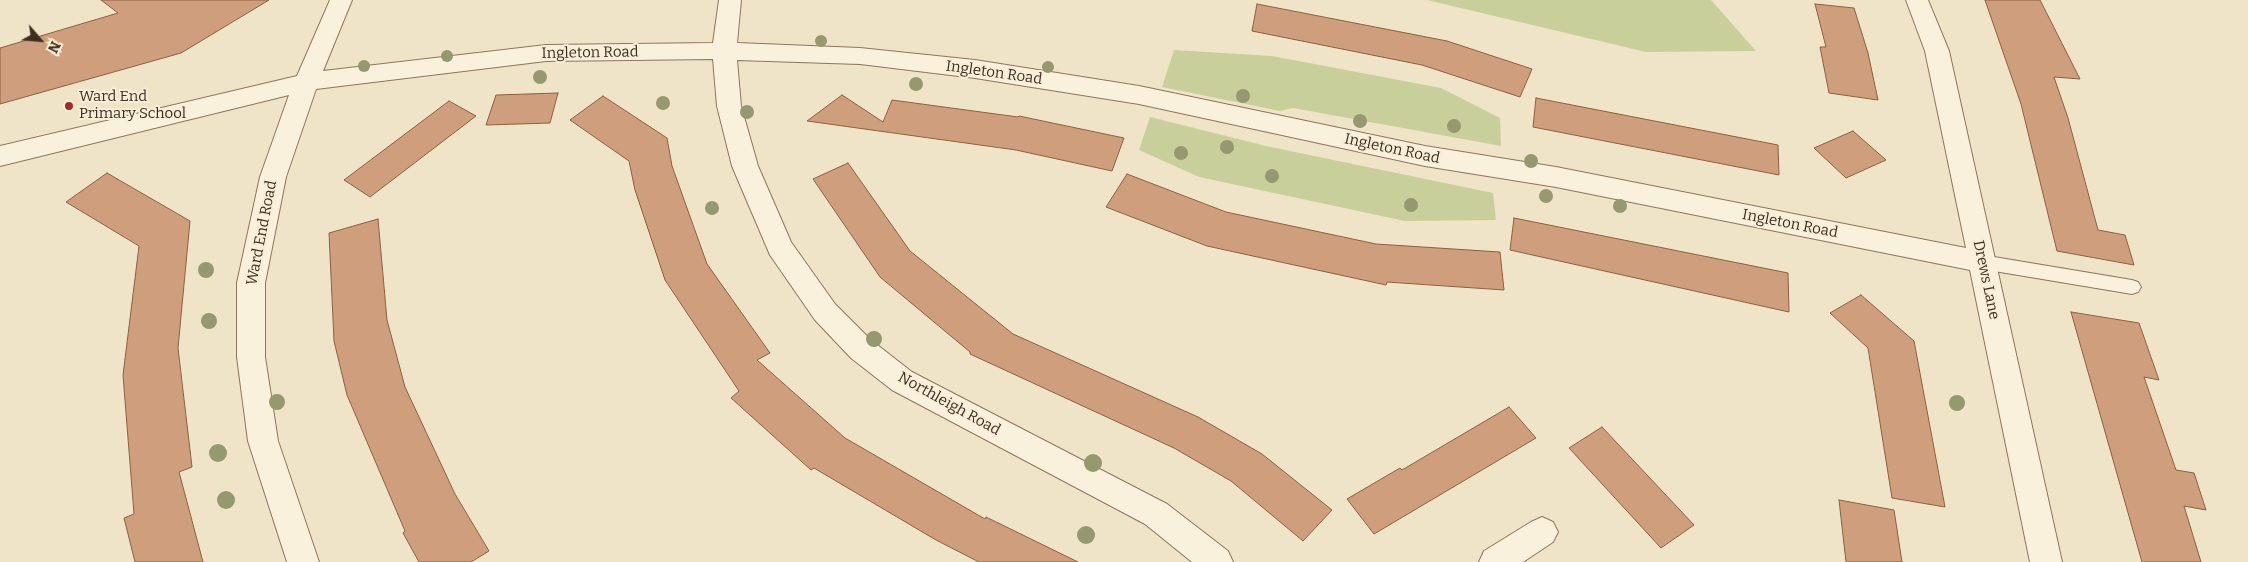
<!DOCTYPE html>
<style>
body{margin:0}
#map{position:relative;width:2248px;height:562px;overflow:hidden;background:#f0e4c8;font-family:Bitter,serif}
canvas{display:block}
.north{position:absolute;left:15px;top:15px;width:50px;height:50px;-webkit-text-stroke:4px #f7eed8;paint-order:stroke;rotate:117deg;font-size:14px;font-weight:700;line-height:20px;text-align:center;color:#3d2e20}
.north::after{content:'';display:block;margin:auto;width:18px;height:22px;background:#3d2e20;clip-path:polygon(50% 0,100% 100%,50% 72%,0 100%)}
</style>
<div id="map">
<canvas width="2248" height="562"></canvas>
<div class="north">N</div>
</div>
<script>
const c = document.querySelector('canvas').getContext('2d');
c.lineJoin = 'round';
function fillPath(path, color) {
  c.fillStyle = color;
  c.fill(path, 'evenodd');
}
function shape(rows) {
  const path = new Path2D();
  for (const r of rows) {
    path.moveTo(r[0], r[1]);
    for (let i = 2; i < r.length; i += 2) path.lineTo(r[i], r[i + 1]);
  }
  return path;
}
function stroke(path, color, width, dash) {
  c.strokeStyle = color;
  c.lineWidth = width;
  c.lineCap = dash ? 'butt' : 'round';
  c.setLineDash(dash || []);
  c.stroke(path);
}
function label(font, color, halo, rows, align = 'center') {
  c.font = font + ' Bitter,serif';
  c.lineWidth = 4;
  c.setLineDash([]);
  c.textBaseline = 'middle';
  c.strokeStyle = halo;
  c.fillStyle = color;
  for (const [text, x, y, turn = 0] of rows) {
    c.save();
    c.translate(x, y);
    c.rotate((+turn || 0) * Math.PI / 180);
    c.textAlign = isNaN(turn) ? turn : align;
    if (halo) c.strokeText(text, 0, 0);
    c.fillText(text, 0, 0);
    c.restore();
  }
}
const green = shape([
 [1427,0,1711,0,1756,51,1646,52],
 [1174,50,1272,56,1441,88,1500,118,1501,146,1293,108,1280,111,1162,87],
 [1150,117,1266,146,1493,193,1496,220,1405,221,1199,177,1139,150]
]);
const building = shape([
 [101,0,269,0,181,53,0,104,0,48,118,13,101,0],
 [1985,0,2040,0,2080,79,2054,77,2068,118,2098,230,2125,235,2134,265,2057,251,2021,104,1985,0],
 [1257,4,1447,41,1532,69,1520,97,1422,65,1252,31,1257,4],
 [1815,4,1854,8,1868,53,1878,100,1829,93,1820,47,1826,47,1815,4],
 [558,93,550,123,486,125,496,95,558,93],
 [842,95,883,122,892,100,1018,117,1019,116,1124,138,1112,171,1016,150,807,121,842,95],
 [603,96,667,138,672,166,707,264,770,353,757,360,845,438,985,519,986,517,1078,562,979,562,936,540,814,468,811,470,731,398,739,391,665,280,635,190,629,161,570,120,603,96],
 [1536,98,1778,145,1779,175,1533,127,1536,98],
 [449,101,476,116,370,197,344,180,449,101],
 [1853,131,1886,160,1846,178,1814,148,1853,131],
 [848,163,910,251,1013,334,1198,417,1262,454,1332,510,1303,541,1231,481,1174,448,970,354,970,352,880,277,813,179,848,163],
 [107,173,190,221,178,348,192,467,179,472,203,562,135,562,124,518,134,514,123,375,139,246,66,202,107,173],
 [1127,174,1226,212,1376,244,1500,252,1504,290,1387,282,1386,285,1207,246,1106,207,1127,174],
 [1514,218,1788,273,1789,312,1510,250,1514,218],
 [378,219,387,320,405,387,455,494,489,551,471,562,419,562,403,533,405,531,347,395,334,341,329,233,378,219],
 [1861,295,1914,341,1945,507,1892,498,1868,348,1830,313,1861,295],
 [2071,312,2139,323,2159,380,2144,377,2176,470,2194,473,2206,510,2184,506,2201,562,2142,562,2071,312],
 [1509,407,1536,438,1374,534,1347,499,1400,468,1402,470,1509,407],
 [1602,427,1694,525,1661,548,1569,448,1602,427],
 [1839,500,1894,510,1902,562,1846,562,1839,500]
]);
const service = shape([
 [1982,255,2132,280,2138,282,2141,287,2138,292,2132,294,1982,269,1976,267,1973,262,1976,257,1982,255]
]);
const minor = shape([
 [330,0,352,0,323,71,546,45,713,43,719,0,741,0,737,43,860,48,975,60,1139,86,1425,146,1556,167,1966,248,1925,51,1906,0,1928,0,1949,51,2062,562,2030,562,1970,270,1556,187,1425,166,1139,104,975,78,860,64,737,60,741,106,758,166,791,242,835,304,871,340,912,372,1167,504,1228,551,1233,562,1192,562,1145,524,892,390,851,358,815,320,770,255,732,166,717,106,713,59,546,61,316,89,286,177,265,283,265,357,278,441,319,562,287,562,248,441,237,357,237,283,260,177,289,95,0,166,0,146,297,76,330,0],
 [1542,517,1553,522,1558,532,1553,542,1523,562,1479,562,1484,551,1531,522,1542,517]
]);
const trees = [
 [821,41,6],
 [447,56,6],
 [364,66,6],
 [1048,67,6],
 [540,77,7],
 [916,84,7],
 [1243,96,7],
 [663,103,7],
 [747,112,7],
 [1360,121,7],
 [1454,126,7],
 [1227,147,7],
 [1181,153,7],
 [1531,161,7],
 [1272,176,7],
 [1546,196,7],
 [1411,205,7],
 [1620,206,7],
 [712,208,7],
 [206,270,8],
 [209,321,8],
 [874,339,8],
 [277,402,8],
 [1957,403,8],
 [218,453,9],
 [1093,463,9],
 [226,500,9],
 [1086,535,9]
];
const markers = [
 [69,106,5,"#9e2a2b"]
];
const streetNames = [
 ["Ingleton Road",590,53,-1],
 ["Ingleton Road",994,73,8],
 ["Ingleton Road",1392,149,12],
 ["Ingleton Road",1790,224,11],
 ["Ward End Road",262,233,-79],
 ["Drews Lane",1986,280,78],
 ["Northleigh Road",949,404,29]
];
const poiNames = [
 ["Ward End",79,97],
 ["Primary School",79,114]
];
fillPath(green, '#c9cf9b');
fillPath(building, '#cf9f7d');
stroke(building, '#8d5f41', 1);
stroke(service, '#8d765c', 2);
stroke(minor, '#8d765c', 2);
fillPath(service, '#faf1dc');
fillPath(minor, '#faf1dc');
c.fillStyle = '#96986f';
for (const [x, y, r] of trees) {
  c.beginPath();
  c.arc(x, y, r, 0, 2 * Math.PI);
  c.fill();
}
for (const [x, y, r, color] of markers) {
  const dot = new Path2D();
  dot.arc(x, y, r, 0, 2 * Math.PI);
  c.fillStyle = color;
  c.fill(dot);
  stroke(dot, '#f7eed8', 2);
}
label('15px', '#3d2e20', '#f7eed8', streetNames);
label('15px', '#3d2e20', '#f7eed8', poiNames, 'left');
</script>
